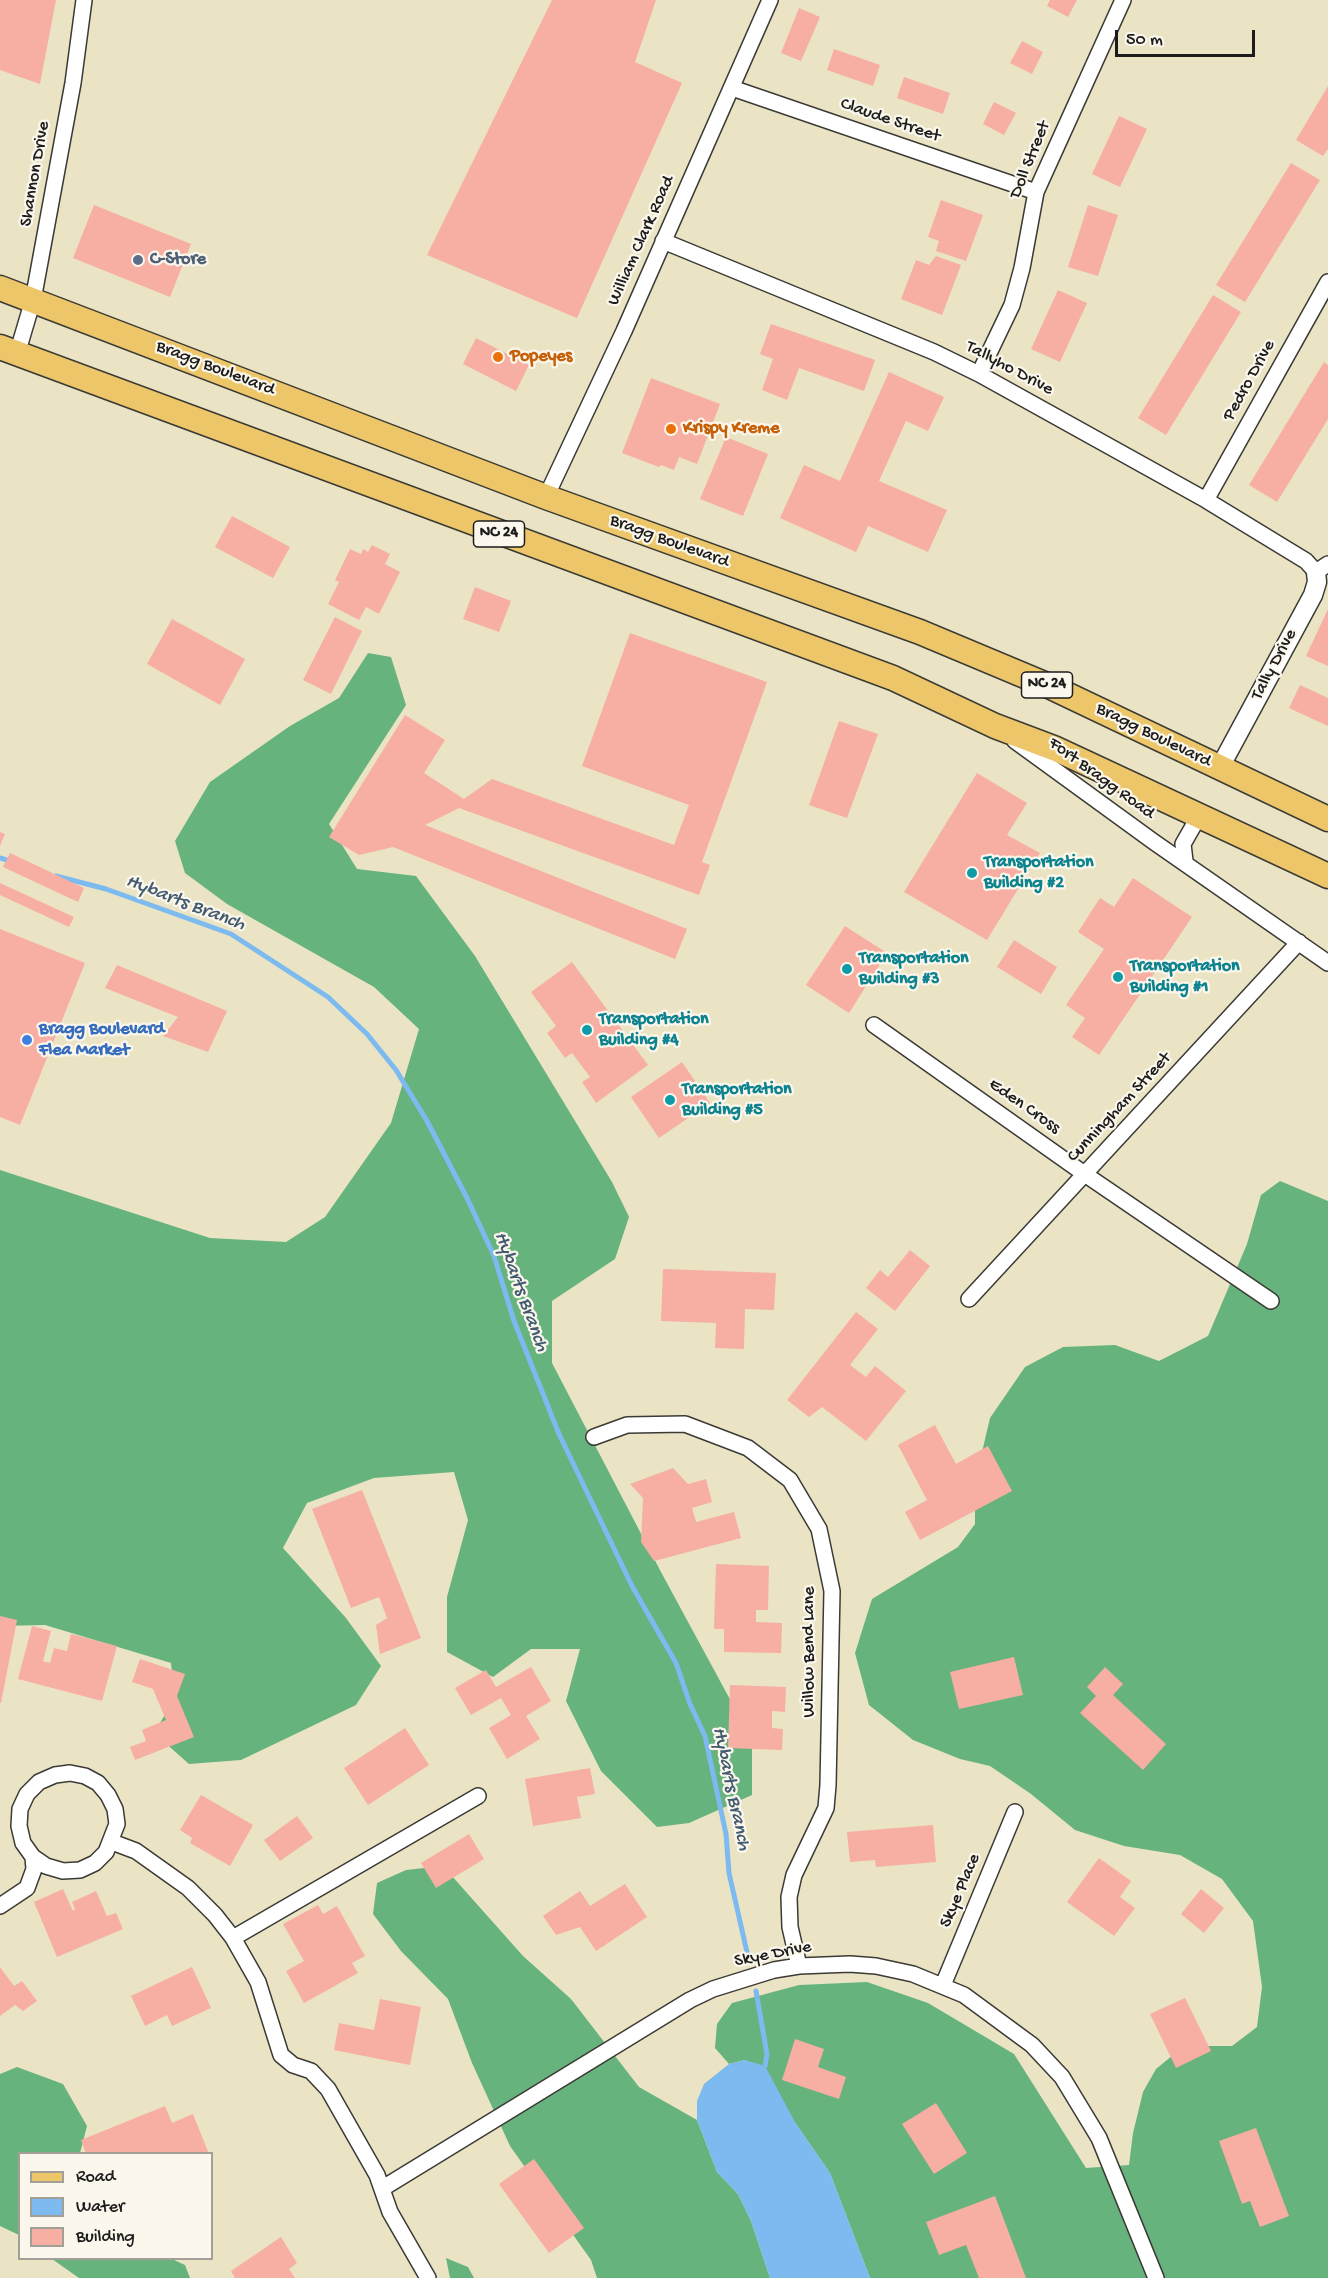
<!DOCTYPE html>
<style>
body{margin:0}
#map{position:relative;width:1328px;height:2278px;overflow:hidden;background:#eae4c5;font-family:"Gochi Hand",sans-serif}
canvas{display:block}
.legend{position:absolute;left:18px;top:2152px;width:195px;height:108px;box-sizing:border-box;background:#fbf7ec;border:2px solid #a29f99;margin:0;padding:8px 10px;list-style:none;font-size:18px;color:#1c1c1c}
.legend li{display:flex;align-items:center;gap:12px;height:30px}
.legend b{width:30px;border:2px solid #a29f99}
.scale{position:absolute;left:1115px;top:30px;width:140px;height:27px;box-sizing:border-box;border:3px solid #1c1c1c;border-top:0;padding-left:8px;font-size:18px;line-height:21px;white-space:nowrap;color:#1c1c1c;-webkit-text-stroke:4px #fbf7ec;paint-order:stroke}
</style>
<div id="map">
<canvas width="1328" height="2278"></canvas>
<ul class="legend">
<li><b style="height:8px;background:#ecc669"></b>Road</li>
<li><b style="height:16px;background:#7cbaef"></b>Water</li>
<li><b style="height:16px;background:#f7aea3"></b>Building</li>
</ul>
<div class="scale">50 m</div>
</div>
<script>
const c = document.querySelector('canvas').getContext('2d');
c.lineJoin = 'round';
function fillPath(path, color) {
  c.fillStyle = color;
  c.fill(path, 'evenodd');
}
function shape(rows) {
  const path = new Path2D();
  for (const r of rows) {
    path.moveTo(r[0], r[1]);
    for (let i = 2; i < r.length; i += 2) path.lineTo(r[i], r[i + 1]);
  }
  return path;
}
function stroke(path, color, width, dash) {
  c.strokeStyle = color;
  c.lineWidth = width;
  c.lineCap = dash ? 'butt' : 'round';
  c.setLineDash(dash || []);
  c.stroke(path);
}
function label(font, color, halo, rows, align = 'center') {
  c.font = font + ' "Gochi Hand",sans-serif';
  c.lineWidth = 4.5;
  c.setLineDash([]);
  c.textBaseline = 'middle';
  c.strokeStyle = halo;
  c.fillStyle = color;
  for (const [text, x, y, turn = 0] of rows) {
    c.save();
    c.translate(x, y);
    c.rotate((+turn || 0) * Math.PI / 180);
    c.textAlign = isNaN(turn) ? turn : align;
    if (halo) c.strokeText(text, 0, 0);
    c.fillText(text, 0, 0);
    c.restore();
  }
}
const forest = shape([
 [368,653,391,657,406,705,329,824,357,869,416,876,475,956,612,1182,629,1217,615,1259,552,1301,552,1363,661,1572,752,1740,752,1795,689,1823,657,1827,601,1771,566,1701,580,1649,531,1649,493,1677,447,1652,447,1597,468,1520,454,1472,374,1478,307,1503,283,1548,346,1618,381,1666,356,1705,241,1760,189,1764,154,1733,175,1698,171,1663,45,1625,0,1626,0,1170,210,1238,286,1242,325,1217,391,1123,419,1029,374,987,227,904,185,873,175,841,210,782,290,726,339,698],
 [1280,1181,1328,1201,1328,2278,870,2278,830,2173,796,2124,745,2060,729,2064,715,2048,717,2024,732,2003,799,1985,867,1982,928,2003,1014,2054,1086,2168,1129,2165,1133,2133,1143,2092,1156,2069,1184,2046,1232,2046,1257,2027,1262,1987,1253,1921,1222,1879,1180,1855,1124,1846,1075,1830,1031,1794,990,1766,960,1759,913,1740,869,1705,855,1653,872,1599,958,1547,975,1524,975,1482,990,1418,1025,1367,1063,1347,1115,1345,1159,1361,1208,1336,1247,1244,1261,1195],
 [443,1866,523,1956,571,1999,639,2087,697,2120,717,2172,738,2194,751,2221,770,2278,597,2278,591,2260,510,2146,472,2063,448,1999,401,1951,373,1914,377,1883,406,1870],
 [17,2067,63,2084,87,2126,80,2153,20,2154,19,2235,0,2226,0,2074],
 [446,2258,468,2267,474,2278,450,2278],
 [52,2259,172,2259,185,2265,190,2278,79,2278]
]);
const water = shape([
 [745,2060,765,2066,796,2124,830,2173,870,2278,770,2278,751,2221,738,2194,717,2172,697,2120,697,2101,704,2084,729,2064]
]);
const stream = shape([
 [0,858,13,862],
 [56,876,106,889,231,934,328,997,367,1034,396,1070,427,1121,468,1200,494,1256,514,1321,559,1434,632,1586,676,1663,690,1704,705,1736,726,1834,729,1873,749,1961],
 [756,1991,767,2054,765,2066,761,2071]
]);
const building = shape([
 [0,0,56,0,40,84,0,70],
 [552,0,656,0,635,62,682,83,577,318,427,255],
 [1050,0,1077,0,1068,17,1047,6],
 [799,8,820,17,801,61,781,53],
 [1022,41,1043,52,1032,74,1010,63],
 [834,49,880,65,873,86,827,70],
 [904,77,950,93,943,114,897,98],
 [1328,86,1328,149,1323,156,1296,140],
 [994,102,1016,113,1004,135,983,124],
 [1119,116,1147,129,1120,187,1092,174],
 [1291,163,1320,180,1245,302,1216,285],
 [941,200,983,215,966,261,936,251,939,241,928,237],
 [94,205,191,244,170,297,73,258],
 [1088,205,1118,215,1098,276,1068,267],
 [936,256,961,265,942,315,901,299,916,260,929,265],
 [1058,290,1087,303,1060,362,1031,349],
 [1213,295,1241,312,1166,435,1138,418],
 [771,324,875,360,864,391,799,368,787,400,762,390,773,359,760,354],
 [476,338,529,365,516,391,463,364],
 [1324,362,1328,365,1328,419,1277,502,1249,485],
 [889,372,944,397,928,431,906,421,879,481,947,510,928,552,868,526,856,552,780,518,804,465,840,481],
 [651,378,720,404,697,464,679,457,674,470,661,465,659,467,622,453],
 [726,437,768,454,743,516,700,499],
 [232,516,290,547,273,578,215,547],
 [372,545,390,554,385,564,400,572,379,614,366,607,359,620,328,604,339,582,335,580,350,549,361,554,363,549,368,552],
 [475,587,511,601,499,632,463,619],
 [1328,609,1328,666,1306,656],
 [335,617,362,631,331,694,303,680],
 [172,619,245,659,220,705,147,664],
 [630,633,767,682,702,862,710,865,699,895,459,808,425,825,687,929,675,959,393,847,359,855,329,837,405,715,445,740,424,773,464,799,492,779,674,845,689,805,582,766],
 [1300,685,1328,698,1328,726,1289,708],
 [839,721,878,734,847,818,809,805],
 [977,773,1027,803,1007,835,1040,853,987,940,904,892],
 [0,832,5,834,0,846],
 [10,853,84,888,78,902,3,867],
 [1133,878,1192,917,1099,1055,1072,1037,1085,1018,1066,1005,1104,949,1078,932,1100,898,1114,907],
 [0,883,74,917,69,927,0,895],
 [845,926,887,953,849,1013,806,985],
 [0,929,85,963,20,1125,0,1117],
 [1014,940,1057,967,1041,994,997,967],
 [572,962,648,1065,596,1103,582,1082,590,1077,572,1053,565,1058,547,1033,556,1026,531,992],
 [117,965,227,1011,208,1052,163,1036,178,1017,105,988],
 [682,1062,710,1103,659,1138,631,1097],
 [910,1250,930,1266,895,1311,866,1288,880,1270,888,1277],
 [663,1269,776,1273,774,1310,745,1309,744,1349,715,1348,716,1323,661,1321],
 [856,1312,878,1329,850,1365,866,1377,875,1366,906,1391,866,1441,822,1407,809,1417,787,1400],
 [935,1425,956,1464,988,1446,1012,1491,920,1540,905,1512,927,1500,898,1445],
 [673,1468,688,1484,706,1479,712,1502,692,1508,696,1522,734,1512,741,1538,654,1561,641,1542,643,1498,630,1484],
 [362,1490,421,1638,380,1654,376,1625,387,1618,379,1597,351,1608,312,1509],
 [716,1564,769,1566,768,1610,756,1610,756,1622,782,1623,781,1653,724,1652,724,1629,714,1629],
 [0,1616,17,1620,1,1703,0,1703],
 [32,1626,51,1631,43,1661,50,1663,54,1648,67,1651,71,1634,117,1646,102,1701,18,1679],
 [1014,1657,1023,1695,959,1709,950,1672],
 [140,1659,185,1674,177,1696,194,1737,135,1760,130,1747,146,1741,142,1730,166,1720,153,1689,132,1682],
 [531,1667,551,1701,526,1716,540,1739,507,1759,489,1728,511,1715,501,1698,471,1715,455,1688,486,1670,496,1687],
 [1105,1667,1123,1684,1113,1695,1166,1744,1143,1770,1080,1713,1096,1696,1087,1687],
 [730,1685,786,1687,785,1712,772,1711,772,1728,783,1729,782,1750,728,1748],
 [405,1728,429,1765,368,1805,344,1768],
 [590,1768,595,1794,577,1797,581,1818,533,1826,525,1779],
 [201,1795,253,1825,230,1866,190,1843,192,1838,180,1830],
 [297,1816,313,1838,280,1861,264,1840],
 [933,1825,936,1862,876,1867,875,1860,850,1862,847,1832],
 [469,1834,484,1859,436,1888,421,1863],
 [1099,1858,1131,1881,1120,1897,1135,1908,1114,1936,1067,1902],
 [625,1884,647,1917,596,1951,580,1927,556,1935,543,1916,580,1891,590,1906],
 [63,1889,73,1911,75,1909,72,1902,96,1891,107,1916,116,1913,123,1929,57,1957,34,1902],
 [1201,1889,1224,1908,1204,1933,1181,1914],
 [318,1905,323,1914,337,1906,365,1956,352,1963,358,1973,304,2003,286,1971,304,1961,283,1924],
 [0,1967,14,1986,22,1981,37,2001,23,2011,15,2005,0,2016],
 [192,1967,211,2008,172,2026,167,2015,145,2026,131,1996],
 [1185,1998,1211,2051,1176,2068,1150,2014],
 [380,1999,421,2007,410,2065,334,2050,339,2023,374,2030],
 [795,2039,824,2049,818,2067,846,2077,839,2099,782,2080],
 [936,2103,967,2153,934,2174,902,2124],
 [165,2106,172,2123,193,2114,209,2154,86,2154,81,2140],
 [1256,2128,1289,2216,1260,2227,1250,2201,1242,2204,1219,2141],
 [534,2159,584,2228,549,2253,499,2184],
 [995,2196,1026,2278,979,2278,966,2245,939,2255,926,2222],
 [281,2237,297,2263,289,2269,295,2278,235,2278,231,2271]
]);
const minor = shape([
 [732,88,1036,192],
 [663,241,934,352,979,374,1206,500,1306,561,1316,572,1328,564],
 [17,354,33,300,73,83,84,0],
 [979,374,1012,305,1022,268,1036,192,1123,0],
 [546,497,624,331,770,0],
 [1206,500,1328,282],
 [1015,741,1154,842,1328,963],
 [1185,861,1183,844,1199,816],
 [874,1025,1086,1175,1271,1301],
 [969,1299,1299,942],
 [594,1437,627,1425,685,1424,748,1448,790,1480,819,1529,832,1591,828,1785,826,1808,794,1875,789,1897,790,1927,799,1966],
 [112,1842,136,1851,188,1888,215,1915,233,1938,258,1982,281,2055,293,2065,311,2071,328,2089,377,2175,390,2212,428,2278],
 [0,1906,27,1888,34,1869,33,1857,23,1843,19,1826,20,1809,27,1794,39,1782,55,1775,70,1773,85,1776,98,1783,108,1795,115,1809,117,1824,106,1852,95,1863,80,1870,63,1871,46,1866,33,1857],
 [233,1938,478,1796],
 [943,1985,1015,1812],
 [383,2188,690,2000,713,1989,774,1970,799,1966,850,1964,876,1966,913,1974,964,1995,1032,2045,1062,2077,1099,2138,1156,2278]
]);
const tertiary = shape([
 [1219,769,1313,595,1317,582,1316,572]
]);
const primary = shape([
 [0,288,546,497,920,632,1049,686,1328,819],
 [0,347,893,678,995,726,1056,749,1328,876]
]);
const markers = [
 [138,260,6,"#5c6f8a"],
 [498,357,6,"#e8710a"],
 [671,429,6,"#e8710a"],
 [972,873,6,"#0f9aa8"],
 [847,969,6,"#0f9aa8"],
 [1118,977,6,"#0f9aa8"],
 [587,1030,6,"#0f9aa8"],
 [27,1040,6,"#3f7fe0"],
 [670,1100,6,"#0f9aa8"]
];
const shields = [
 [499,534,51],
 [1047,685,51]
];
const shieldNames = [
 ["NC 24",499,534],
 ["NC 24",1047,685]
];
const streetNames = [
 ["Claude Street",890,121,19],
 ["Doll Street",1031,160,-68],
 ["Shannon Drive",36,174,-80],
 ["William Clark Road",642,241,-66],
 ["Bragg Boulevard",215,369,21],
 ["Tallyho Drive",1009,369,28],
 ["Pedro Drive",1250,381,-61],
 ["Bragg Boulevard",669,542,20],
 ["Tally Drive",1275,665,-62],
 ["Bragg Boulevard",1153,736,26],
 ["Fort Bragg Road",1101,779,36],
 ["Eden Cross",1024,1107,35],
 ["Cunningham Street",1120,1108,-47],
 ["Willow Bend Lane",810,1652,-90],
 ["Skye Place",961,1891,-67],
 ["Skye Drive",773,1955,-11]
];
const serviceNames = [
 ["C-Store",150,260]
];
const foodNames = [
 ["Popeyes",510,357],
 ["Krispy Kreme",683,429]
];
const cultureNames = [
 ["Transportation",984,863],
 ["Building #2",984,884],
 ["Transportation",859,959],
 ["Building #3",859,980],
 ["Transportation",1130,967],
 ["Building #1",1130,988],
 ["Transportation",599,1020],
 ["Building #4",599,1041],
 ["Transportation",682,1090],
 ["Building #5",682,1111]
];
const shopNames = [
 ["Bragg Boulevard",39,1030],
 ["Flea Market",39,1051]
];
const waterNames = [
 ["Hybarts Branch",185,904,21],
 ["Hybarts Branch",520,1292,70],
 ["Hybarts Branch",730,1789,78]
];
fillPath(forest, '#66b37d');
fillPath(water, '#7cbaef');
stroke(stream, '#7cbaef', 5);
fillPath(building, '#f7aea3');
stroke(minor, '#3b3a35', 18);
stroke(tertiary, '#3b3a35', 21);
stroke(primary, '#3b3a35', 27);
stroke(minor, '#fff', 15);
stroke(tertiary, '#fff', 18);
stroke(primary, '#ecc669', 24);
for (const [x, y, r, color] of markers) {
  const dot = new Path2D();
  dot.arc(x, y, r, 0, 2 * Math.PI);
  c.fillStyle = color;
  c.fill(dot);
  stroke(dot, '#fbf7ec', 2);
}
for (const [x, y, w] of shields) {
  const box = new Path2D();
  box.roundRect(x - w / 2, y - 13, w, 26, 4.5);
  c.fillStyle = '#fbf7ec';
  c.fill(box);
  stroke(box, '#1c1c1c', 1.5);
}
label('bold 16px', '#1c1c1c', null, shieldNames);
label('18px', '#1c1c1c', '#fbf7ec', streetNames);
label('bold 18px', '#4e5e75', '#fbf7ec', serviceNames, 'left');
label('bold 18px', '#c56008', '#fbf7ec', foodNames, 'left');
label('bold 18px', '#0d838f', '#fbf7ec', cultureNames, 'left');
label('bold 18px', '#366cbe', '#fbf7ec', shopNames, 'left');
label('italic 20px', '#425b70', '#fbf7ec', waterNames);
</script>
